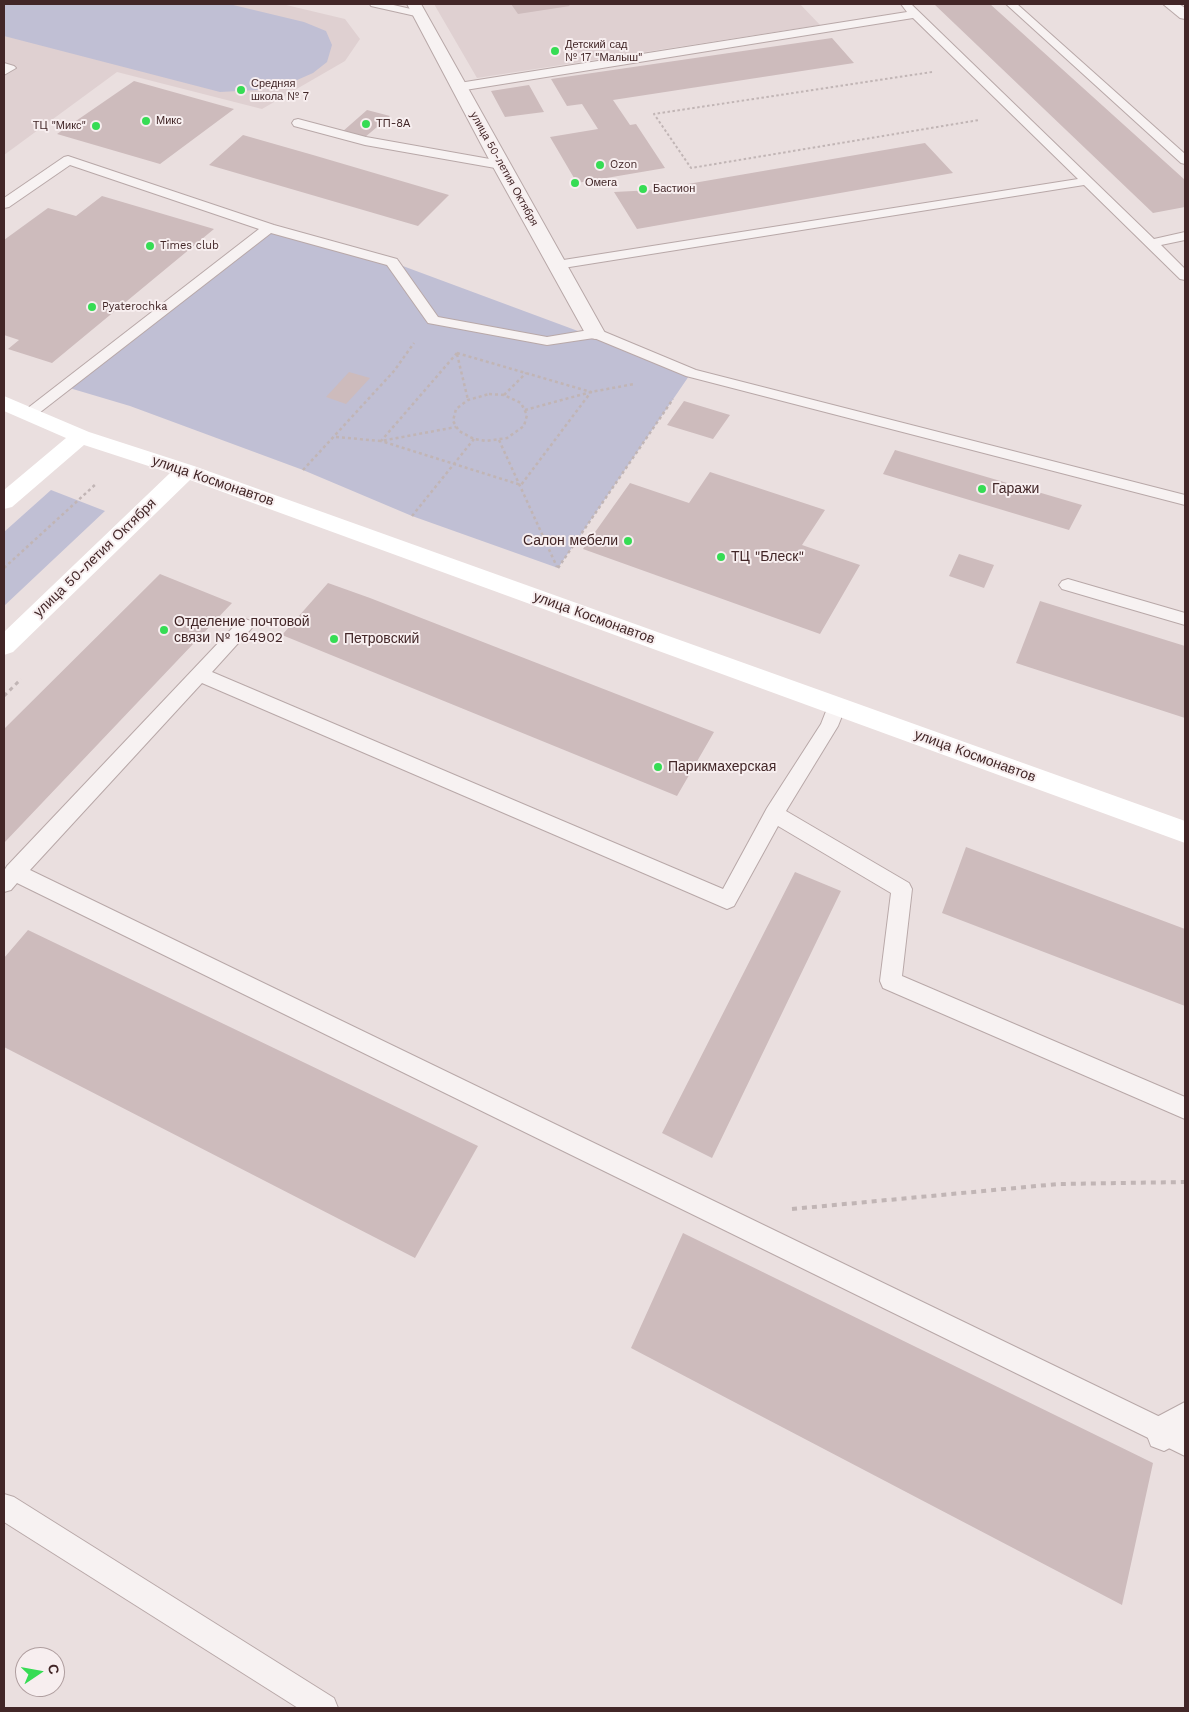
<!DOCTYPE html>
<meta charset="utf-8">
<style>
body{margin:0}
#map{position:relative;width:1189px;height:1712px;overflow:hidden;background:#eadfdf;font-family:"Work Sans",sans-serif}
canvas{display:block}
.frame{position:absolute;inset:0;border:5px solid #422627;pointer-events:none}
.north{position:absolute;left:15px;top:1647px;width:50px;height:50px;box-sizing:border-box;background:#f7eeef;border:1px solid #af9e9f;border-radius:50%;rotate:78deg;font-size:14px;font-weight:700;line-height:20px;text-align:center;color:#422627}
.north::after{content:'';display:block;margin:auto;width:18px;height:22px;background:#36dc54;clip-path:polygon(50% 0,100% 100%,50% 72%,0 100%)}
</style>
<div id="map">
<canvas width="1189" height="1712"></canvas>
<div class="frame"></div>
<div class="north">С</div>
</div>
<script>
const c = document.querySelector('canvas').getContext('2d');
c.lineJoin = 'round';
function fillPath(path, color) {
  c.fillStyle = color;
  c.fill(path, 'evenodd');
}
function shape(rows) {
  const path = new Path2D();
  for (const r of rows) {
    path.moveTo(r[0], r[1]);
    for (let i = 2; i < r.length; i += 2) path.lineTo(r[i], r[i + 1]);
  }
  return path;
}
function stroke(path, color, width, dash) {
  c.strokeStyle = color;
  c.lineWidth = width;
  c.lineCap = dash ? 'butt' : 'round';
  c.setLineDash(dash || []);
  c.stroke(path);
}
function label(font, color, halo, rows, align = 'center') {
  c.font = font + ' "Work Sans",sans-serif';
  c.lineWidth = 4;
  c.setLineDash([]);
  c.textBaseline = 'middle';
  c.strokeStyle = halo;
  c.fillStyle = color;
  for (const [text, x, y, turn = 0] of rows) {
    c.save();
    c.translate(x, y);
    c.rotate((+turn || 0) * Math.PI / 180);
    c.textAlign = isNaN(turn) ? turn : align;
    if (halo) c.strokeText(text, 0, 0);
    c.fillText(text, 0, 0);
    c.restore();
  }
}
const built = shape([
 [4,4,282,4,345,19,360,39,345,61,262,109,117,72,4,155],
 [434,4,800,4,820,25,477,78]
]);
const green = shape([
 [4,4,229,4,304,22,326,31,332,45,327,62,313,73,288,84,257,90,220,92,4,36],
 [269,228,392,262,691,373,558,568,412,516,303,470,130,406,66,387],
 [51,490,105,511,4,606,4,532]
]);
const building = shape([
 [511,4,568,4,570,6,518,14],
 [934,4,990,4,1185,180,1185,207,1153,213],
 [832,38,854,63,613,100,630,125,636,124,665,168,577,183,550,137,598,129,582,104,567,106,551,79],
 [134,81,234,109,160,164,57,134],
 [529,85,544,112,505,117,491,91],
 [367,110,390,116,364,138,342,132],
 [243,135,313,155,449,195,418,226,209,165],
 [925,143,953,173,637,229,614,192,653,190],
 [102,196,214,229,52,363,8,349,19,340,4,335,4,240,48,208,76,216],
 [349,372,370,378,346,404,326,397],
 [684,401,730,415,713,439,667,425],
 [895,450,1082,505,1069,530,883,474],
 [710,472,825,510,802,545,860,565,820,634,583,549,630,483,689,503],
 [959,554,994,565,984,588,949,576],
 [160,574,232,603,4,843,4,729],
 [328,583,370,598,714,732,677,796,282,635],
 [1040,601,1185,646,1185,718,1016,663],
 [966,847,1185,929,1185,1006,942,913],
 [795,872,841,891,712,1158,662,1133],
 [28,930,478,1146,415,1258,4,1047,4,958],
 [683,1233,1153,1463,1122,1605,631,1348]
]);
const pathFar3 = shape([
 [932,72,654,114,691,168,979,120]
]);
const pathFar2 = shape([
 [457,353,591,392,521,485,381,441,457,353],
 [457,354,468,400],
 [489,394,504,395,521,403,527,415,524,426,507,438,486,441,474,439,459,431,453,421,456,409,468,400,489,394],
 [504,395,526,373],
 [525,410,591,392,634,384],
 [336,437,381,441,456,427],
 [499,440,557,567],
 [303,470,394,371,414,343],
 [412,516,474,439],
 [4,568,97,483],
 [558,568,673,399]
]);
const pathFar1 = shape([
 [4,696,21,679]
]);
const path = shape([
 [792,1209,1058,1184,1185,1182]
]);
const service = shape([
 [370,4,389,4,424,12,425,14,420,17,371,6,370,4],
 [901,4,911,4,1154,239,1185,232,1185,240,1161,245,1185,269,1185,280,1180,279,1084,185,557,269,550,265,557,261,1078,179,913,18,459,91,453,87,459,83,907,12,901,4],
 [1006,4,1017,4,1185,154,1185,164,1181,163,1006,4],
 [4,63,14,66,16,68,4,75,4,63],
 [298,119,366,137,501,161,507,165,501,169,365,145,294,126,292,123,294,120,298,119],
 [68,156,274,225,397,259,438,317,547,337,595,329,600,330,696,370,1185,495,1185,505,686,376,594,338,547,345,428,323,387,265,271,233,34,417,24,417,21,414,24,411,259,229,70,165,9,207,4,208,4,198,64,157,68,156],
 [1068,579,1185,613,1185,625,1062,589,1059,585,1062,581,1068,579],
 [245,619,251,621,254,625,251,629,212,672,723,889,767,808,821,724,830,701,837,699,844,701,846,706,838,726,786,811,909,883,912,889,902,976,1185,1097,1185,1119,883,988,880,981,891,893,778,826,734,906,727,909,202,683,30,870,1185,1429,1185,1456,17,883,11,890,4,892,4,871,7,866,239,621,245,619],
 [4,1494,14,1497,334,1698,338,1708,298,1708,4,1522,4,1494]
]);
const minor = shape([
 [407,4,421,4,605,333,602,337,595,339,588,337,585,333,492,165,407,4],
 [1185,1402,1185,1440,1164,1451,1151,1446,1146,1433,1151,1420,1185,1402]
]);
const tertiary = shape([
 [1163,4,1179,4,1185,8,1185,19,1180,18,1163,4]
]);
const secondary = shape([
 [4,396,89,432,194,466,1185,821,1185,843,190,480,13,652,4,655,4,632,170,473,84,445,12,507,4,509,4,490,66,438,4,411,4,396]
]);
const markers = [
 [555,51,5,"#36dc54"],
 [241,90,5,"#36dc54"],
 [146,121,5,"#36dc54"],
 [366,124,5,"#36dc54"],
 [96,126,5,"#36dc54"],
 [600,165,5,"#36dc54"],
 [575,183,5,"#36dc54"],
 [643,189,5,"#36dc54"],
 [150,246,5,"#36dc54"],
 [92,307,5,"#36dc54"],
 [982,489,5,"#36dc54"],
 [628,541,5,"#36dc54"],
 [721,557,5,"#36dc54"],
 [164,630,5,"#36dc54"],
 [334,639,5,"#36dc54"],
 [658,767,5,"#36dc54"]
];
const farPoinames = [
 ["Детский сад",565,45],
 ["№ 17 \"Малыш\"",565,58],
 ["Средняя",251,84],
 ["школа № 7",251,97],
 ["Микс",156,121],
 ["ТП-8А",376,124],
 ["ТЦ \"Микс\"",86,126,"right"],
 ["Ozon",610,165],
 ["Омега",585,183],
 ["Бастион",653,189],
 ["Times club",160,246],
 ["Pyaterochka",102,307]
];
const farStreetnames = [
 ["улица 50-летия Октября",504,169,61]
];
const streetNames = [
 ["улица Космонавтов",213,481,19],
 ["улица 50-летия Октября",95,558,-44],
 ["улица Космонавтов",594,618,20],
 ["улица Космонавтов",975,756,20]
];
const poiNames = [
 ["Гаражи",992,489],
 ["Салон мебели",618,541,"right"],
 ["ТЦ \"Блеск\"",731,557],
 ["Отделение почтовой",174,622],
 ["связи № 164902",174,638],
 ["Петровский",344,639],
 ["Парикмахерская",668,767]
];
fillPath(built, '#dfd0d1');
fillPath(green, '#c0bfd4');
fillPath(building, '#cdbbbc');
stroke(service, '#b8a8a8', 2);
stroke(minor, '#b8a8a8', 2);
stroke(tertiary, '#b8a8a8', 2);
stroke(pathFar3, '#c1b5b5', 2, [2.5, 2.5]);
stroke(pathFar2, '#c1b5b5', 2.5, [3, 3]);
stroke(pathFar1, '#c1b5b5', 3, [4, 4]);
stroke(path, '#c1b5b5', 4, [5, 5]);
fillPath(service, '#f7f2f2');
fillPath(minor, '#f7f2f2');
fillPath(tertiary, '#f7f2f2');
fillPath(secondary, '#fff');
for (const [x, y, r, color] of markers) {
  const dot = new Path2D();
  dot.arc(x, y, r, 0, 2 * Math.PI);
  c.fillStyle = color;
  c.fill(dot);
  stroke(dot, '#f7eeef', 2);
}
label('11px', '#422627', '#f7eeef', farPoinames, 'left');
label('11px', '#422627', '#f7eeef', farStreetnames);
label('14px', '#422627', '#f7eeef', streetNames);
label('14px', '#422627', '#f7eeef', poiNames, 'left');
</script>
